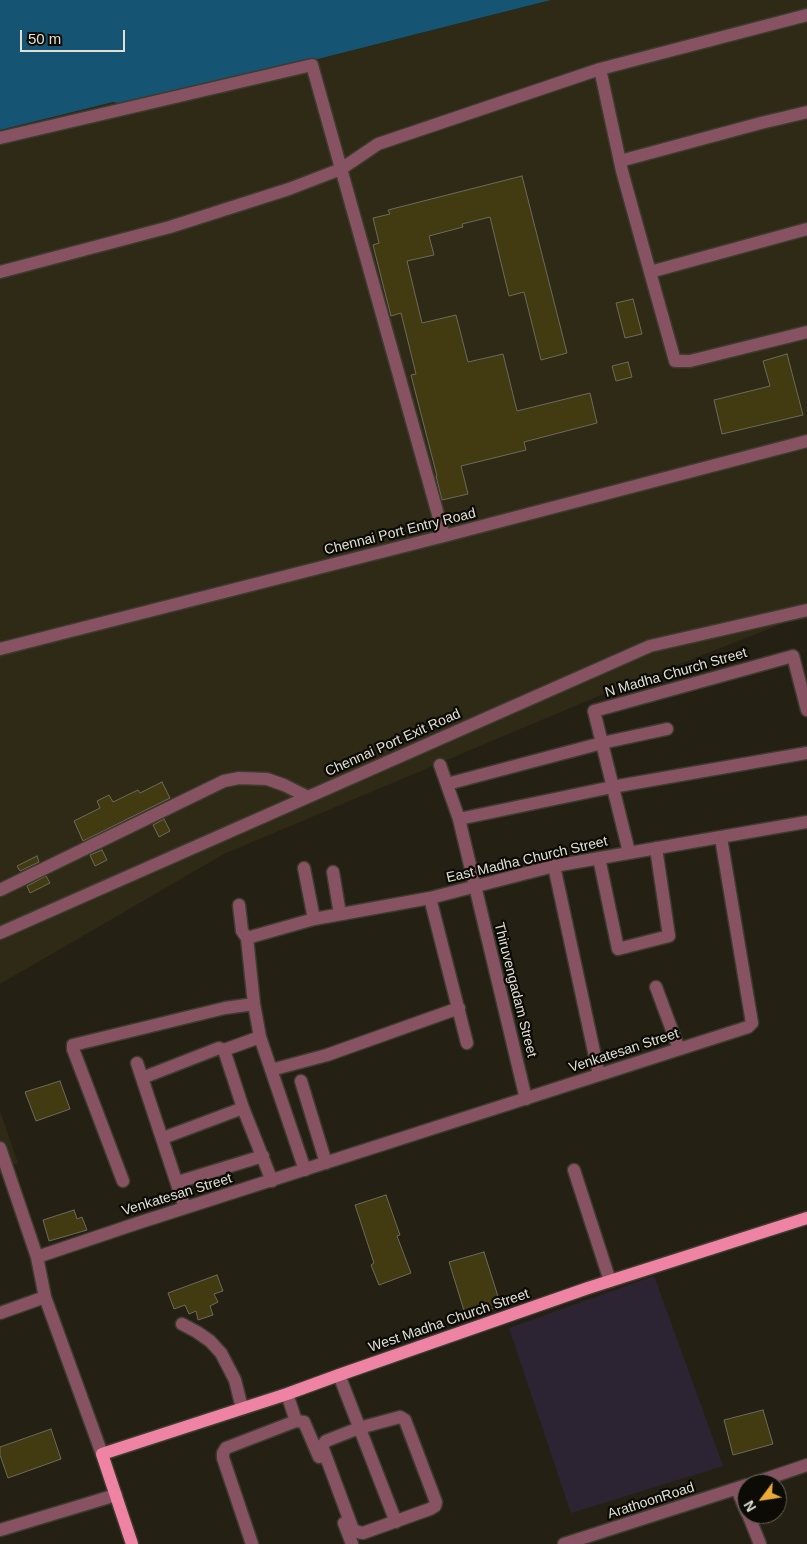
<!DOCTYPE html>
<style>
body{margin:0}
#map{position:relative;width:807px;height:1544px;overflow:hidden;background:#242114;font-family:Helvetica,sans-serif}
canvas{display:block}
.north{position:absolute;left:737px;top:1474px;width:50px;height:50px;box-sizing:border-box;background:#0c0b06;border:1px solid #616059;border-radius:50%;rotate:239deg;font-size:14px;font-weight:700;line-height:20px;text-align:center;color:#e0dfd6}
.north::after{content:'';display:block;margin:auto;width:18px;height:22px;background:#e9aa38;clip-path:polygon(50% 0,100% 100%,50% 72%,0 100%)}
.scale{position:absolute;left:20px;top:30px;width:105px;height:22px;box-sizing:border-box;border:2px solid #e0dfd6;border-top:0;padding-left:6px;font-size:15px;line-height:18px;white-space:nowrap;color:#e0dfd6;-webkit-text-stroke:4px #0c0b06;paint-order:stroke}
</style>
<div id="map">
<canvas width="807" height="1544"></canvas>
<div class="north">N</div>
<div class="scale">50 m</div>
</div>
<script>
const c = document.querySelector('canvas').getContext('2d');
c.lineJoin = 'round';
function fillPath(path, color) {
  c.fillStyle = color;
  c.fill(path, 'evenodd');
}
function shape(rows) {
  const path = new Path2D();
  for (const r of rows) {
    path.moveTo(r[0], r[1]);
    for (let i = 2; i < r.length; i += 2) path.lineTo(r[i], r[i + 1]);
  }
  return path;
}
function stroke(path, color, width, dash) {
  c.strokeStyle = color;
  c.lineWidth = width;
  c.lineCap = dash ? 'butt' : 'round';
  c.setLineDash(dash || []);
  c.stroke(path);
}
function label(font, color, halo, rows, align = 'center') {
  c.font = font + ' Helvetica,sans-serif';
  c.lineWidth = 4.5;
  c.setLineDash([]);
  c.textBaseline = 'middle';
  c.strokeStyle = halo;
  c.fillStyle = color;
  for (const [text, x, y, turn = 0] of rows) {
    c.save();
    c.translate(x, y);
    c.rotate((+turn || 0) * Math.PI / 180);
    c.textAlign = isNaN(turn) ? turn : align;
    if (halo) c.strokeText(text, 0, 0);
    c.fillText(text, 0, 0);
    c.restore();
  }
}
const built = shape([
 [551,0,807,0,807,619,784,623,601,695,224,854,0,984,0,130,113,102,132,106],
 [0,1111,18,1163,0,1169]
]);
const education = shape([
 [654,1276,723,1466,571,1513,509,1328]
]);
const water = shape([
 [0,0,551,0,132,106,113,102,0,130]
]);
const building = shape([
 [522,176,567,353,541,360,524,292,509,296,490,217,462,224,463,227,429,236,434,255,407,261,422,323,456,315,468,362,503,354,517,411,590,393,597,423,524,442,526,450,461,466,468,494,442,500,436,476,437,476,411,375,416,374,401,313,391,316,373,245,379,243,373,218,390,214,388,210,522,176],
 [633,299,642,334,625,338,616,303,633,299],
 [787,354,803,415,722,434,714,400,770,386,763,361,787,354],
 [628,362,632,377,616,381,612,366,628,362],
 [162,782,170,798,83,841,74,821,100,808,97,801,109,795,113,802,138,790,140,793,162,782],
 [164,819,170,831,159,837,153,825,164,819],
 [102,850,107,860,95,866,90,855,102,850],
 [37,856,39,862,20,871,17,866,37,856],
 [46,876,50,883,30,893,27,886,46,876],
 [60,1081,70,1109,36,1121,25,1092,60,1081],
 [386,1195,400,1235,397,1236,411,1273,379,1285,371,1265,374,1263,355,1205,386,1195],
 [74,1210,77,1219,82,1217,87,1230,49,1241,43,1220,74,1210],
 [484,1252,501,1306,466,1317,449,1262,484,1252],
 [217,1275,223,1291,214,1294,218,1302,210,1306,213,1315,198,1320,196,1311,189,1314,185,1305,174,1309,168,1293,217,1275],
 [763,1410,773,1444,733,1455,724,1420,763,1410],
 [51,1429,61,1459,8,1478,0,1455,0,1447,51,1429]
]);
const minor = shape([
 [600,69,622,171,650,272],
 [0,138,312,65,444,536],
 [620,161,761,123,807,112],
 [807,229,650,272,675,361,690,361,807,332],
 [0,272,170,227,289,189,341,169,378,144,600,69,807,15],
 [0,649,444,536,807,441],
 [440,765,459,819,526,1099],
 [447,784,602,743,667,729],
 [459,819,612,787,807,753],
 [629,852,594,711,793,656,807,710],
 [599,858,618,949,669,936,656,848],
 [554,866,599,1075],
 [304,868,314,919],
 [333,872,340,914],
 [0,890,224,781,239,778,267,779,284,785,308,797],
 [430,898,467,1043],
 [239,905,242,931,247,938,254,1004,260,1037,305,1170],
 [0,933,650,646,807,610],
 [247,938,314,919,430,898,554,866,807,822],
 [656,987,679,1049],
 [224,1050,260,1037],
 [137,1063,185,1208],
 [271,1070,327,1055,459,1008],
 [142,1078,219,1048,224,1050,243,1108,272,1181],
 [301,1081,326,1163],
 [163,1138,243,1108],
 [0,1148,37,1257,45,1297,102,1454],
 [574,1170,610,1281],
 [123,1181,73,1049,73,1045,225,1008,254,1004],
 [178,1182,263,1156],
 [37,1257,138,1223,748,1027,752,1023,721,838],
 [0,1313,45,1297],
 [182,1324,197,1332,210,1341,221,1353,235,1380,242,1408],
 [339,1375,396,1522],
 [287,1394,296,1421],
 [400,1417,405,1420,436,1502,435,1506,430,1509,363,1533,358,1532,354,1530,352,1527,322,1446,326,1441,359,1428,400,1417],
 [751,1484,807,1465],
 [737,1489,747,1513],
 [748,1514,760,1544],
 [344,1523,352,1544],
 [0,1530,116,1495],
 [252,1544,223,1458,223,1453,226,1448,296,1421,304,1422,319,1457],
 [564,1544,747,1485]
]);
const major = shape([
 [132,1544,102,1454,287,1394,339,1375,588,1288,807,1218]
]);
const streetNames = [
 ["Chennai Port Entry Road",400,532,-14],
 ["N Madha Church Street",676,673,-16],
 ["Chennai Port Exit Road",393,743,-24],
 ["East Madha Church Street",527,860,-13],
 ["Thiruvengadam Street",515,990,76],
 ["Venkatesan Street",624,1051,-18],
 ["Venkatesan Street",177,1195,-17],
 ["West Madha Church Street",449,1321,-19],
 ["ArathoonRoad",651,1501,-18]
];
fillPath(built, '#2e2a16');
fillPath(education, '#2d2433');
fillPath(water, '#155573');
fillPath(building, '#423a11');
stroke(building, '#6d6a5b', 1);
stroke(minor, '#3e3c2f', 15);
stroke(major, '#3e3c2f', 15);
stroke(minor, '#875362', 12);
stroke(major, '#ee83a4', 12);
label('14px', '#e0dfd6', '#0c0b06', streetNames);
</script>
